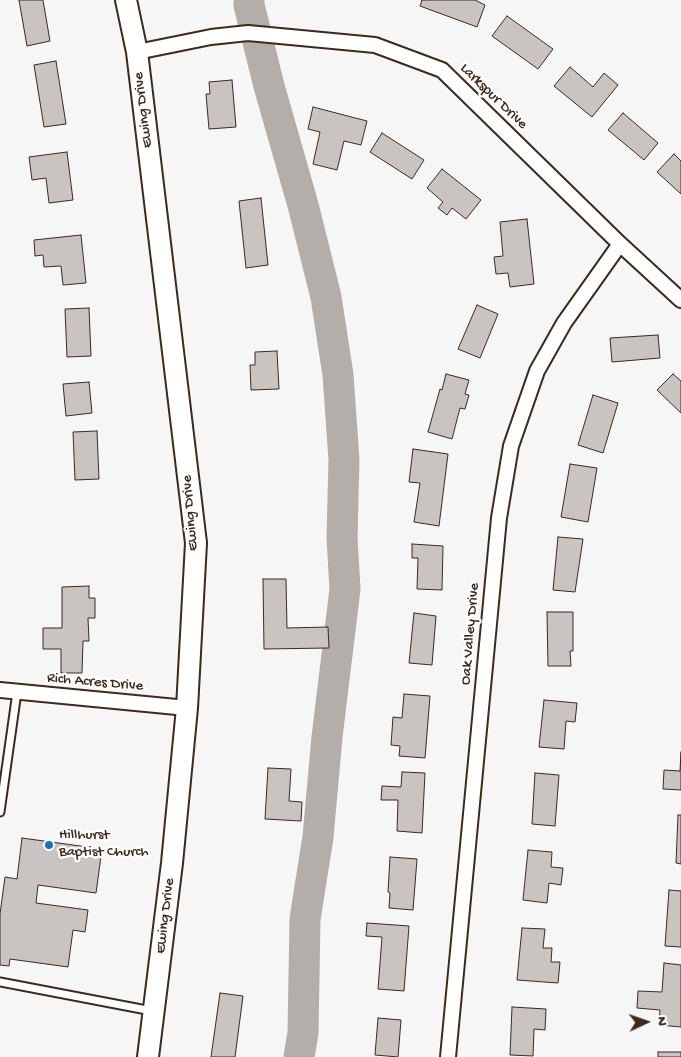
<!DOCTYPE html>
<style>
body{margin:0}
#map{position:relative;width:681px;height:1057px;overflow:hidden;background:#f7f6f6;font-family:"Gochi Hand",sans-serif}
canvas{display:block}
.north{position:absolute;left:621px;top:997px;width:50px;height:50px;-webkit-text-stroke:4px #fff;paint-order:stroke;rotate:87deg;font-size:14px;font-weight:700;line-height:20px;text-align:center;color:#3b2a1e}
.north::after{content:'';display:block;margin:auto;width:18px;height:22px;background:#3b2a1e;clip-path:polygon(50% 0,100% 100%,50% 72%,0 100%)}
</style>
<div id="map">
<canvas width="681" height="1057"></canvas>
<div class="north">N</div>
</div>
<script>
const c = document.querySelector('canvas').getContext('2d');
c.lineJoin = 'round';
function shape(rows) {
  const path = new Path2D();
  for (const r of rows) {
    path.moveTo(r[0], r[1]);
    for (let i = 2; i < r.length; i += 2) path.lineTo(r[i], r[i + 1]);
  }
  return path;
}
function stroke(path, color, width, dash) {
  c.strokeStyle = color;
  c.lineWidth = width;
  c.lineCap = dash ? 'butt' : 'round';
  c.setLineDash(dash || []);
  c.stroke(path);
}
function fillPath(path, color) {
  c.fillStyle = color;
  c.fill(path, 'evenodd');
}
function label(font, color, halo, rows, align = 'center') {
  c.font = font + ' "Gochi Hand",sans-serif';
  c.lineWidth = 4.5;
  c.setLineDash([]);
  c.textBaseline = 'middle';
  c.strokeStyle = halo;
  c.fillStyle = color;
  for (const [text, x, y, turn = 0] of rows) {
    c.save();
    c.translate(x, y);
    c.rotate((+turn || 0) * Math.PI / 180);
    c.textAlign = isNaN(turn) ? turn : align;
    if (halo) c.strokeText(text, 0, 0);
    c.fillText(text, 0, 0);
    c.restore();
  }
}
const river = shape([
 [249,0,249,5,269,86,303,205,326,297,338,375,344,460,342,538,345,589,327,737,318,837,305,919,303,1033,299,1057]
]);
const building = shape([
 [19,0,43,0,50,41,27,46,19,0],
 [422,0,475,0,485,5,477,27,420,6,422,0],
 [507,16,553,49,538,69,492,36,507,16],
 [56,61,66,124,44,127,34,65,56,61],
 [570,67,593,87,604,73,618,85,592,117,554,86,570,67],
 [232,80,236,127,209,129,206,94,210,94,209,82,232,80],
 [313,107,367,121,361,145,344,141,337,170,313,164,320,132,308,129,313,107],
 [623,113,658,143,644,160,608,130,623,113],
 [382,133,424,160,412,179,370,152,382,133],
 [67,152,73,200,49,203,46,178,32,180,29,157,67,152],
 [674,154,681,161,681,194,657,172,674,154],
 [442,169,481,200,466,219,452,208,447,215,438,208,443,202,427,188,442,169],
 [261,198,268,265,246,268,239,201,261,198],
 [527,219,534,284,510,287,508,273,496,274,494,257,503,256,500,222,527,219],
 [81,235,86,283,63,285,61,266,44,267,43,255,35,256,34,240,81,235],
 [477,305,498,314,480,358,458,349,477,305],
 [89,308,91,356,67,357,65,309,89,308],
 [658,335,660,358,612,362,610,338,658,335],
 [277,351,279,389,251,390,250,365,255,365,255,352,277,351],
 [446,374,469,380,465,394,469,395,465,409,460,408,452,439,428,432,440,389,442,390,446,374],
 [673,374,681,381,681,413,657,390,673,374],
 [89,382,92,413,66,416,63,384,89,382],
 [593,395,618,403,603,453,578,445,593,395],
 [97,431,99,479,75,480,73,432,97,431],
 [413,449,448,454,439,526,414,522,420,483,409,482,413,449],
 [570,464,597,468,588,522,561,517,570,464],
 [558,537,583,539,575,592,553,590,558,537],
 [412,544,443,546,442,590,417,589,418,558,412,558,412,544],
 [263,579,286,579,287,628,328,627,329,648,264,649,263,579],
 [89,586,89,598,95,598,95,618,88,618,89,641,83,641,82,673,61,673,61,649,43,649,43,628,62,628,62,587,89,586],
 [547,612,573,612,573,651,570,651,571,666,548,666,547,612],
 [414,613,436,616,432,665,409,663,414,613],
 [404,694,430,696,425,758,399,756,400,746,391,745,393,717,402,718,404,694],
 [544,700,577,703,575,722,566,721,564,749,539,747,544,700],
 [681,752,681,790,663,789,664,770,680,771,681,752],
 [268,768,291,769,289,801,302,802,301,821,265,819,268,768],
 [402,772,425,773,422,833,397,831,398,800,381,800,382,786,401,787,402,772],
 [535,773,559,775,555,826,532,824,535,773],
 [678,815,681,815,681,864,676,863,678,815],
 [22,838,102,849,96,893,38,885,36,903,88,910,85,932,73,930,68,967,10,959,9,966,0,965,0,914,5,877,17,879,22,838],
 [528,850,552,852,551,867,563,868,561,885,549,883,547,903,523,900,528,850],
 [390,857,417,859,413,910,389,908,390,893,388,892,390,857],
 [669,890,681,891,681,947,665,946,669,890],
 [367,923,409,926,404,991,378,989,382,937,366,936,367,923],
 [522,928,545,929,543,948,552,948,551,962,560,962,558,983,517,980,522,928],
 [664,963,681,965,681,1027,659,1025,660,1010,637,1008,638,991,662,992,664,963],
 [220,993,243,996,235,1057,211,1057,220,993],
 [512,1007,546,1009,545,1030,534,1029,533,1056,510,1055,512,1007],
 [378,1018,401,1020,398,1057,375,1055,378,1018],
 [658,1052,681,1052,681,1057,658,1057,658,1052]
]);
const service = shape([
 [0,812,17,692],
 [0,982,152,1011]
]);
const minor = shape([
 [137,52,211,37,248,33,375,45,442,70,620,244,681,300],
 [0,690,187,708],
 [448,1057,499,518,511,446,537,371,564,323,620,244]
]);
const secondary = shape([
 [126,0,137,52,196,543,187,708,172,863,148,1057]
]);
const markers = [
 [49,845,5,"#1f6fb2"]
];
const streetNames = [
 ["Larkspur Drive",493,97,44],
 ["Ewing Drive",144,110,-97],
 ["Ewing Drive",191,513,-95],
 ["Oak Valley Drive",471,634,-85],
 ["Rich Acres Drive",95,683,5],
 ["Ewing Drive",166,916,-83]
];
const poiNames = [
 ["Hillhurst",59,836],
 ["Baptist Church",59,853]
];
stroke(river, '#b4aeaa', 31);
fillPath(building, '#c9c3c1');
stroke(building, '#3b2a1e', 1);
stroke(service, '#3b2a1e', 11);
stroke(minor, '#3b2a1e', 18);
stroke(secondary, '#3b2a1e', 24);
stroke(service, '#fff', 7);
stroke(minor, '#fff', 14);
stroke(secondary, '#fff', 20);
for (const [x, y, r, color] of markers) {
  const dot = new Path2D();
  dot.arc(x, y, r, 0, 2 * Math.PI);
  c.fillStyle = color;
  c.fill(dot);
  stroke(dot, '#fff', 2);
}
label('15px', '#3b2a1e', '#fff', streetNames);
label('15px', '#3b2a1e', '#fff', poiNames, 'left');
</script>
